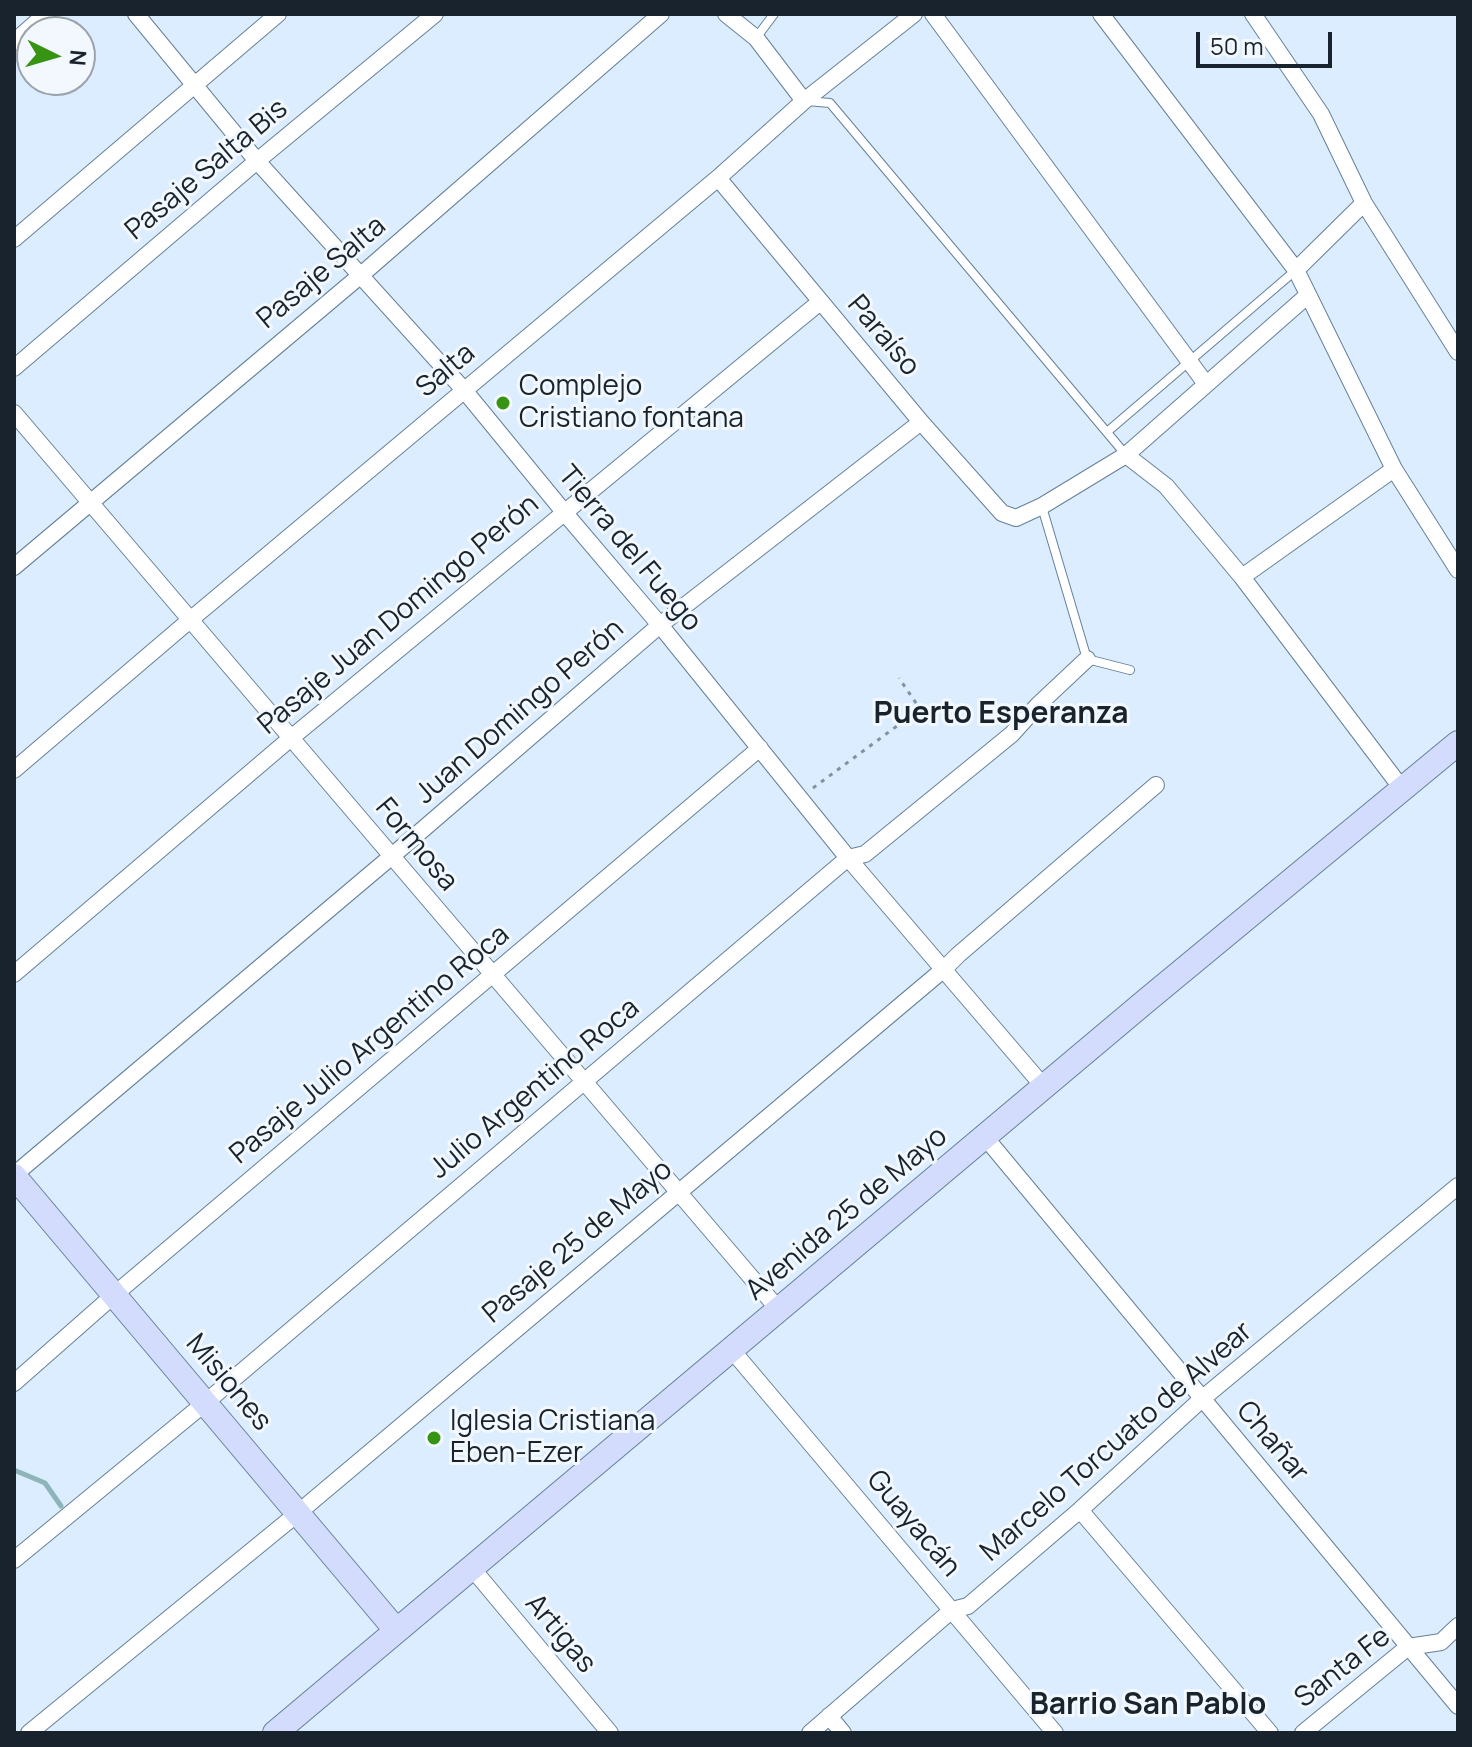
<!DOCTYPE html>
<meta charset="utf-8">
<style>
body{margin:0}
#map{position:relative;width:1472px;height:1747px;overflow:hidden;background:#dbedfe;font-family:Manrope,sans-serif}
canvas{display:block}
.frame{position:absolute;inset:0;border:16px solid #18232d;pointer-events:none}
.north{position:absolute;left:16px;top:16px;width:80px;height:80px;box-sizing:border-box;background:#f2f8fe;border:2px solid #9ba3aa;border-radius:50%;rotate:95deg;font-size:22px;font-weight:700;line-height:32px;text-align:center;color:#18232d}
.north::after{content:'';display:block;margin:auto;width:28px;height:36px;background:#369412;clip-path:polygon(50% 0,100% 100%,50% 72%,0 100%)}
.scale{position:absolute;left:1196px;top:32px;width:136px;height:36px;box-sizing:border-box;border:4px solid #18232d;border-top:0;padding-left:10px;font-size:24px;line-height:28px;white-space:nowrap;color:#18232d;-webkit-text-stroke:6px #f2f8fe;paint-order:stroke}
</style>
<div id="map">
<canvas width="1472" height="1747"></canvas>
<div class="frame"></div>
<div class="north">N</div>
<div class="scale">50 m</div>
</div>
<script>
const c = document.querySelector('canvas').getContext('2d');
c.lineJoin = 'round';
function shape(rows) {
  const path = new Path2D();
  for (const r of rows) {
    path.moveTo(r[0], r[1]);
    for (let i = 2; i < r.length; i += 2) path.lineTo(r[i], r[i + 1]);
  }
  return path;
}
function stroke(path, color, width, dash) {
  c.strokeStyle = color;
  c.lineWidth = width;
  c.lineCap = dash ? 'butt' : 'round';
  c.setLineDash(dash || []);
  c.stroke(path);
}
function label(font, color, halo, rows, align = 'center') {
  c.font = font + ' Manrope,sans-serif';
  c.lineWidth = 6;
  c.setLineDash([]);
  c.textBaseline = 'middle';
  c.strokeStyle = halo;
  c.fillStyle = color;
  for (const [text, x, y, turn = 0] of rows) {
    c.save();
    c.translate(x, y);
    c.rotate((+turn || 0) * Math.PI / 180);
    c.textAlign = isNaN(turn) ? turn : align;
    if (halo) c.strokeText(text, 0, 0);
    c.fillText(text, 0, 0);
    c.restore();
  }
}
const stream = shape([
 [14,1470,45,1483,61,1506]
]);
const path = shape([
 [813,788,920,709,899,678]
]);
const lane = shape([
 [756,38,774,14],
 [807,101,830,103,1126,455],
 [1107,432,1296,270],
 [1042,507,1087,659,1130,670]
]);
const street = shape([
 [136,14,257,161,464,390,564,512,660,625,848,858,1044,1087],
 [726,14,756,38,804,101],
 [933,14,1206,384],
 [1101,14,1296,270,1394,469,1458,570],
 [1253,14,1321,114,1364,203,1458,352],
 [14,42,46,14],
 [718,178,921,422,1002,513,1016,518,1042,506,1126,455,1308,295],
 [14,239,278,14],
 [1296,270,1364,203],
 [14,368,257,161,435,14],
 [14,413,779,1310],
 [1126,455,1166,486,1242,577,1403,790],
 [14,567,361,275,661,14],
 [1242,577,1394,469],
 [14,770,190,620,718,178,804,101,914,14],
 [14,974,291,738,820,302],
 [985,1137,1458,1706],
 [14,1175,392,856,660,625,921,422],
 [731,1349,1055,1733],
 [14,1383,114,1295,760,748],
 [1080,1510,1270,1733],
 [14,1560,205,1403,848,858,865,854,1012,734,1038,705,1087,659],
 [471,1567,610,1733],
 [829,1716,843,1733],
 [29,1733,298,1513,944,969,958,955,1156,785],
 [810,1733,952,1610,968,1606,1080,1510,1203,1398,1458,1186],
 [1303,1733,1408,1647,1441,1642,1458,1626]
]);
const secondary = shape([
 [14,1176,396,1630],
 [275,1733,1147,1000,1458,743]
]);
const markers = [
 [503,403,8,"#369412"],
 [434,1438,8,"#369412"]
];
const streetNames = [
 ["Pasaje Salta Bis",207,170,-40],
 ["Pasaje Salta",322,273,-40],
 ["Paraíso",883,336,50],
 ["Salta",446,371,-40],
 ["Tierra del Fuego",629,549,50],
 ["Pasaje Juan Domingo Perón",399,615,-40],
 ["Juan Domingo Perón",520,712,-41],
 ["Formosa",416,845,50],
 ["Pasaje Julio Argentino Roca",370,1045,-40],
 ["Julio Argentino Roca",535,1089,-40],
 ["Avenida 25 de Mayo",847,1214,-40],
 ["Pasaje 25 de Mayo",578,1242,-40],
 ["Misiones",228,1383,50],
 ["Marcelo Torcuato de Alvear",1117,1442,-41],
 ["Chañar",1272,1442,50],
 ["Guayacán",913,1524,50],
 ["Artigas",560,1634,50],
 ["Santa Fe",1343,1668,-38]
];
const poiNames = [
 ["Complejo",519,387],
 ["Cristiano fontana",519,419],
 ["Iglesia Cristiana",450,1422],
 ["Eben-Ezer",450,1454]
];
const neighbourhoodNames = [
 ["Puerto Esperanza",1001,715],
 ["Barrio San Pablo",1148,1706]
];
stroke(stream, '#8db5b9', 5);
stroke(lane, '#658099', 10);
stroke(street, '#658099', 18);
stroke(secondary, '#658099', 26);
stroke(path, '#8392a0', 3, [4, 6]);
stroke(lane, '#fff', 8);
stroke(street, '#fff', 16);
stroke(secondary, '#d3dcfc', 24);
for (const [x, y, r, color] of markers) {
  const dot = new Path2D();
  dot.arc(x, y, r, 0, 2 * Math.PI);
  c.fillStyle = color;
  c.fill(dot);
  stroke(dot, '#f2f8fe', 3);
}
label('28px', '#18232d', '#f2f8fe', streetNames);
label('28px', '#18232d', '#f2f8fe', poiNames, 'left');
label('bold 30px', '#18232d', '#f2f8fe', neighbourhoodNames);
</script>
